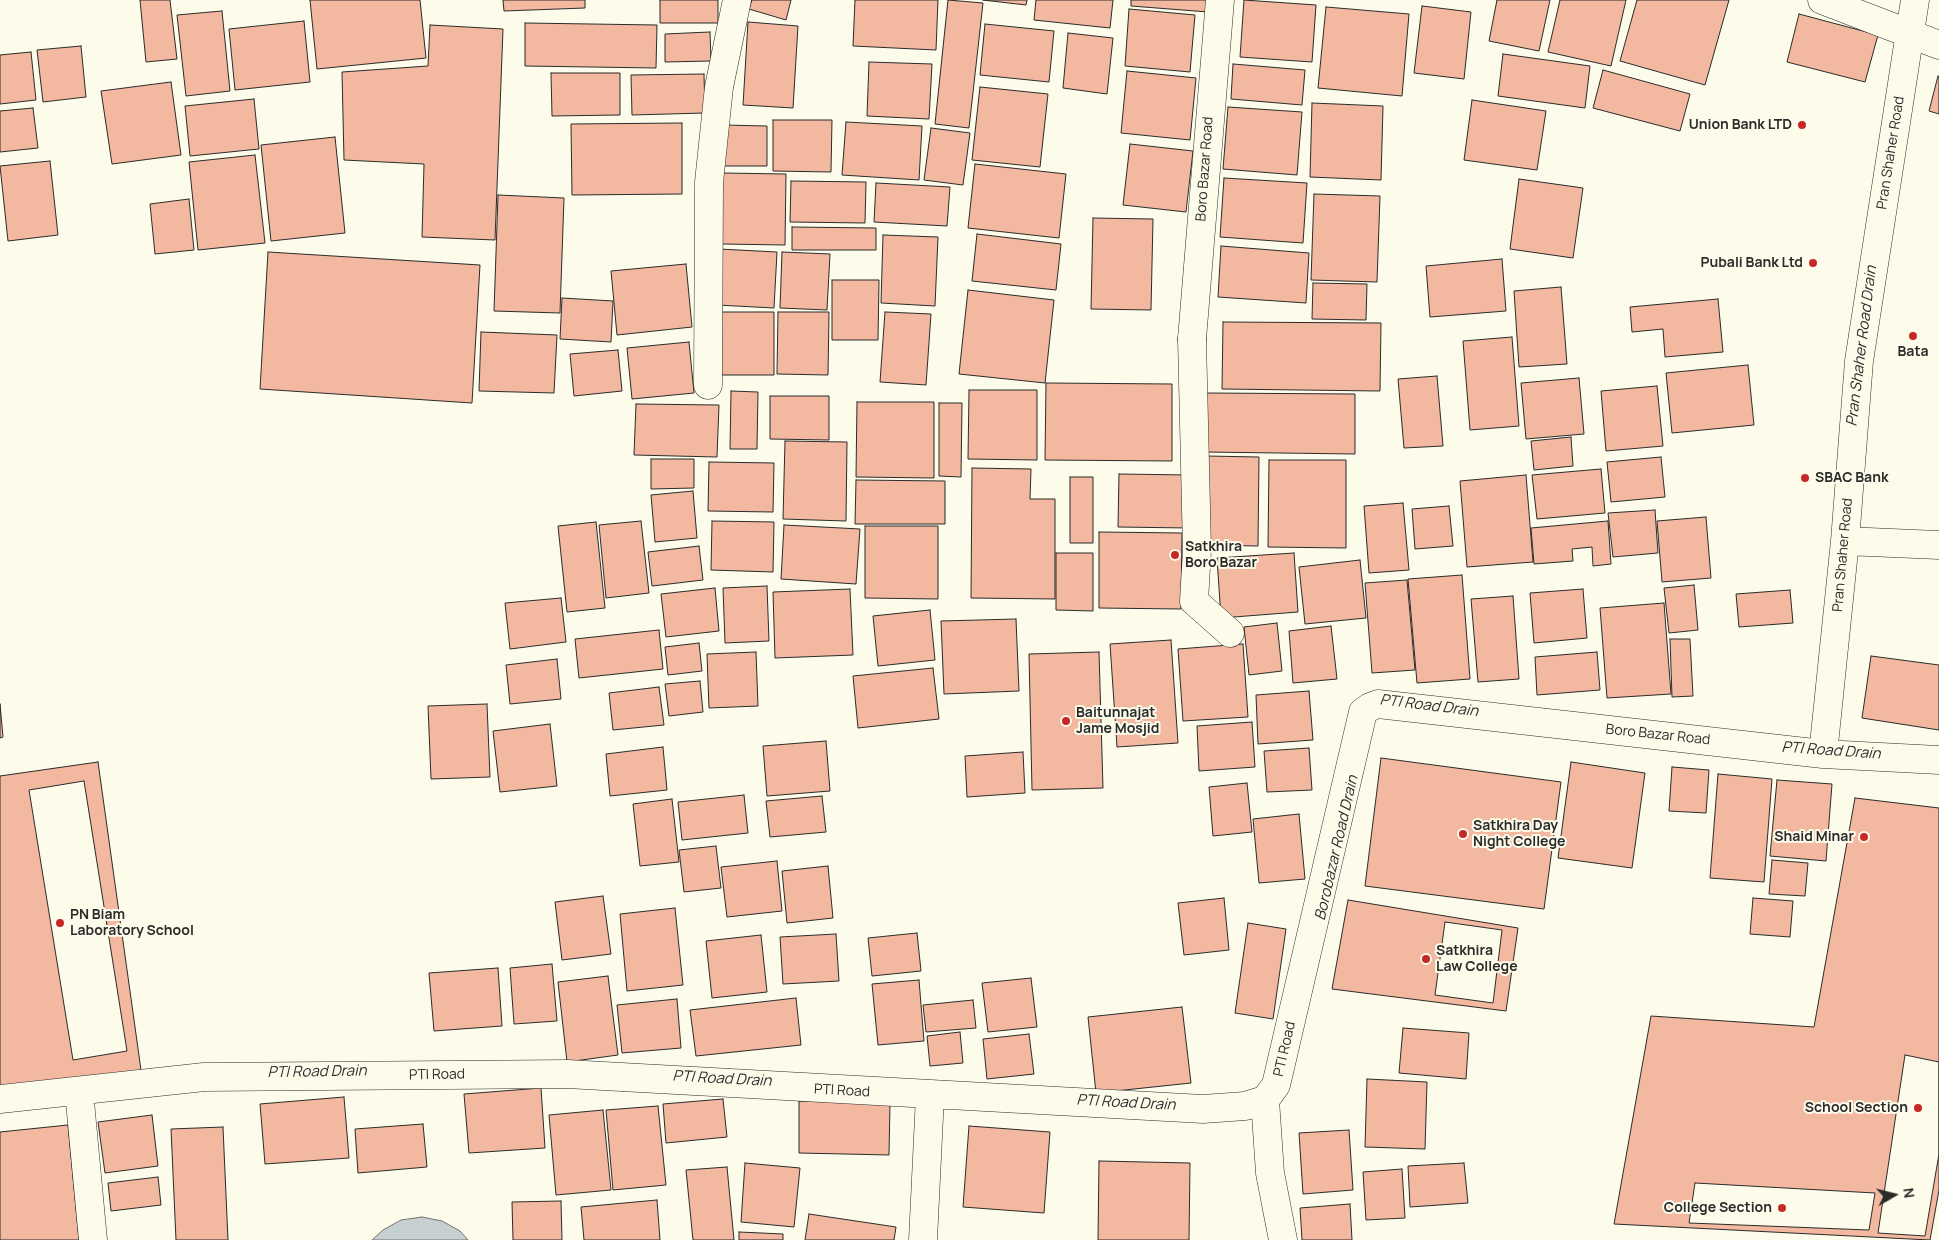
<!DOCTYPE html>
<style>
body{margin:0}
#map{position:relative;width:1939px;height:1240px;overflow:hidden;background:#fdfbea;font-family:Manrope,sans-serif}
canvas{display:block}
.north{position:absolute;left:1869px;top:1170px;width:50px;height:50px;-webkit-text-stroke:4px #fdfbea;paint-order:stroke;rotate:82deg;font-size:14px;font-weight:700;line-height:20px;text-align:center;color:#2b2b2b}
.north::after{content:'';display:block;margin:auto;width:18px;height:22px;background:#2b2b2b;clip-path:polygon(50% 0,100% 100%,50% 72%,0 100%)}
</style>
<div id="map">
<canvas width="1939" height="1240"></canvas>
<div class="north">N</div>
</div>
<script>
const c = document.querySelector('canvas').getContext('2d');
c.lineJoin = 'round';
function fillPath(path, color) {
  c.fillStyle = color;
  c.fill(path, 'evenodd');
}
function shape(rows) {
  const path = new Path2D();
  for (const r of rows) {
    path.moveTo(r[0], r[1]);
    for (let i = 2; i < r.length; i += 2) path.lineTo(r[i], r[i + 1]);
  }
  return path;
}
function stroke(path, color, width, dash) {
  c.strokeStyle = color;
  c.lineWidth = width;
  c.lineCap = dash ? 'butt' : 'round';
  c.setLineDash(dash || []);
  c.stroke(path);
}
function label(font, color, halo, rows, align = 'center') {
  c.font = font + ' Manrope,sans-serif';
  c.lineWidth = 4;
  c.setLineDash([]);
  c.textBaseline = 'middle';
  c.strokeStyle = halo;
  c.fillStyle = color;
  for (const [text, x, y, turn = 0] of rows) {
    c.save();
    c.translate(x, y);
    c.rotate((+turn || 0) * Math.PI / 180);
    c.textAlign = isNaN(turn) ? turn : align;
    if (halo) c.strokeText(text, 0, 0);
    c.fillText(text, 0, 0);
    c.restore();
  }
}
const water = shape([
 [422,1217,442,1221,460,1231,468,1240,372,1240,383,1230,401,1220,422,1217]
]);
const building = shape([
 [140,0,170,0,177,59,146,62,140,0],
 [310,0,420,0,426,58,317,69,310,0],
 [503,0,585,0,585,8,504,11,503,0],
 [660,0,718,0,718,23,660,23,660,0],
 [752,0,791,0,786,20,749,9,752,0],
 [855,0,938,0,936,50,853,46,855,0],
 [948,0,983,3,969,128,935,124,948,0],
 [983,0,1027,0,1026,5,983,0],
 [1036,0,1113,0,1110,28,1034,20,1036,0],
 [1131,0,1209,0,1208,12,1131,6,1131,0],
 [1244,0,1316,5,1312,62,1240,57,1244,0],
 [1497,0,1550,0,1539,51,1489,41,1497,0],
 [1560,0,1626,0,1611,66,1548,52,1560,0],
 [1637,0,1729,0,1705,85,1620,61,1637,0],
 [1422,6,1471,12,1464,79,1414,73,1422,6],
 [1326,7,1409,14,1402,96,1318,88,1326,7],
 [1129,9,1195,15,1190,72,1125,66,1129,9],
 [222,11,230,91,186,96,177,15,222,11],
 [1799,14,1878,35,1865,82,1787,62,1799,14],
 [304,21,310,82,235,90,229,29,304,21],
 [748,22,798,26,793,108,743,105,748,22],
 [525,23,657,25,656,68,525,66,525,23],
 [985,24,1054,31,1049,82,980,75,985,24],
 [430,25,503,29,495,240,422,237,424,164,344,160,342,72,428,66,430,25],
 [710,32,711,61,665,62,665,34,710,32],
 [1068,33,1113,38,1107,94,1063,88,1068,33],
 [81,46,86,97,43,102,37,50,81,46],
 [31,52,36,100,0,104,0,55,31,52],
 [1503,54,1590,66,1585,108,1498,96,1503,54],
 [869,62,932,64,929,119,867,116,869,62],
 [1233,64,1305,70,1302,105,1231,99,1233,64],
 [1603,70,1690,94,1680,131,1593,108,1603,70],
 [1127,71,1196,78,1190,140,1121,133,1127,71],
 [551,73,620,73,620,115,552,116,551,73],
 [704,74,705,113,632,115,631,75,704,74],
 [1938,76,1939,77,1939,114,1929,111,1938,76],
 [171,82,181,155,112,164,101,91,171,82],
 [980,87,1048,94,1040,167,972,160,980,87],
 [254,99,259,149,190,156,185,106,254,99],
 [1472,100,1546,111,1537,170,1464,160,1472,100],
 [1312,103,1383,106,1381,180,1310,177,1312,103],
 [1228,107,1302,112,1297,175,1223,169,1228,107],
 [33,108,38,148,0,152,0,111,33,108],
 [773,120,832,120,831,172,773,171,773,120],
 [846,122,922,126,919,180,842,175,846,122],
 [682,123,682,194,572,195,571,124,682,123],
 [724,125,767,126,767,166,723,166,724,125],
 [931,128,970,133,963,185,924,180,931,128],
 [335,137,345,233,271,241,261,145,335,137],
 [1130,144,1193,151,1186,212,1123,205,1130,144],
 [255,155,265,243,198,250,189,162,255,155],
 [50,161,58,235,8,241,0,166,50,161],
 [975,164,1066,174,1059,238,968,228,975,164],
 [722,173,786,174,785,245,722,244,722,173],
 [1224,178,1307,183,1303,243,1220,237,1224,178],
 [1519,179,1583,188,1573,258,1510,249,1519,179],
 [791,181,866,182,865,223,790,222,791,181],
 [876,183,950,187,947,226,874,222,876,183],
 [1314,194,1380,196,1377,282,1311,280,1314,194],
 [498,195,564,198,560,313,494,311,498,195],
 [189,199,194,250,155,254,150,204,189,199],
 [1093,218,1153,219,1151,310,1091,309,1093,218],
 [792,227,876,228,876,250,792,250,792,227],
 [977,234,1061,244,1056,290,972,281,977,234],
 [883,235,938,237,935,306,881,303,883,235],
 [1221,246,1309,253,1306,303,1218,297,1221,246],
 [719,249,777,252,774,308,717,305,719,249],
 [268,252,480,265,472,403,260,389,268,252],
 [782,252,830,254,827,310,780,308,782,252],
 [1502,259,1506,311,1430,317,1426,266,1502,259],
 [686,264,692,327,617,335,611,271,686,264],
 [832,280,879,280,878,340,832,340,832,280],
 [1313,283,1367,284,1366,320,1312,319,1313,283],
 [1561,287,1567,364,1519,367,1514,291,1561,287],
 [968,290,1054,300,1045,383,959,374,968,290],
 [562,298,613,301,611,342,560,339,562,298],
 [1718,299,1723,352,1665,357,1663,329,1632,332,1630,307,1718,299],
 [718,312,774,312,774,375,718,375,718,312],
 [778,312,829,312,828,375,777,374,778,312],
 [885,312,931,314,926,385,880,382,885,312],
 [1223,322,1381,323,1380,391,1222,389,1223,322],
 [481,332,557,335,554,393,479,391,481,332],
 [1512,337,1519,426,1470,430,1463,341,1512,337],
 [689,342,694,393,632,399,627,348,689,342],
 [618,350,622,391,574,396,570,354,618,350],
 [1748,365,1754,425,1672,433,1666,373,1748,365],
 [1437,376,1443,446,1404,448,1398,379,1437,376],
 [1579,378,1584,434,1526,439,1521,383,1579,378],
 [1046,383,1172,384,1172,461,1045,460,1046,383],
 [1657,386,1663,446,1606,451,1601,391,1657,386],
 [969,390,1037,390,1037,460,968,459,969,390],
 [731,391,758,392,757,449,730,449,731,391],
 [1205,393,1355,394,1355,454,1204,452,1205,393],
 [770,396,829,396,829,440,770,439,770,396],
 [857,402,934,402,934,478,856,477,857,402],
 [939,403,962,403,961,477,939,476,939,403],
 [636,404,719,405,717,457,634,455,636,404],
 [1571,437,1573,466,1534,470,1531,441,1571,437],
 [785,441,847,442,846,521,783,519,785,441],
 [1206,456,1259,457,1258,546,1205,545,1206,456],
 [1661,457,1665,497,1611,502,1607,462,1661,457],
 [651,459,694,459,694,488,651,489,651,459],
 [1269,460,1346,460,1346,548,1268,547,1269,460],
 [709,462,774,463,773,512,708,511,709,462],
 [972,468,1031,469,1030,499,1055,499,1055,599,971,598,972,468],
 [1601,469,1605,513,1537,519,1532,475,1601,469],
 [1119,474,1190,475,1189,528,1118,527,1119,474],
 [1526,475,1533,562,1467,567,1460,481,1526,475],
 [1070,477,1093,477,1093,543,1070,543,1070,477],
 [856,480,945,481,945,524,855,524,856,480],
 [693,491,697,538,655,542,651,495,693,491],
 [1403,503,1409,570,1369,573,1364,506,1403,503],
 [1449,506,1453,546,1415,549,1412,509,1449,506],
 [1655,510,1658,553,1613,557,1608,513,1655,510],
 [1706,517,1711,578,1662,582,1657,521,1706,517],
 [641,521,649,593,606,598,599,525,641,521],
 [712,521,774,522,773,572,711,570,712,521],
 [1608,521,1611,564,1593,566,1592,547,1572,549,1573,561,1534,564,1531,528,1608,521],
 [596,522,605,608,567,612,558,526,596,522],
 [784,525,860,529,856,584,781,579,784,525],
 [865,526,938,526,938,599,865,598,865,526],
 [1099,532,1182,533,1181,609,1099,608,1099,532],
 [699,546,703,580,652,586,648,552,699,546],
 [1056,553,1093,553,1093,611,1056,610,1056,553],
 [1294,553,1298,612,1221,618,1217,558,1294,553],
 [1360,560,1366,618,1305,624,1299,567,1360,560],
 [1462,575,1470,679,1417,683,1408,579,1462,575],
 [1407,580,1415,670,1372,673,1365,583,1407,580],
 [1694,585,1698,630,1669,633,1664,588,1694,585],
 [767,586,769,641,725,643,723,588,767,586],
 [715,588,719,631,666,637,661,594,715,588],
 [850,589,853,655,775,658,773,592,850,589],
 [1583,589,1587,638,1534,643,1530,593,1583,589],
 [1790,590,1793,623,1739,627,1736,594,1790,590],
 [1513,596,1519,679,1478,682,1471,599,1513,596],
 [561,598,566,642,510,649,505,603,561,598],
 [1664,603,1671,694,1607,698,1600,608,1664,603],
 [930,610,935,660,878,666,873,616,930,610],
 [1016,619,1019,691,944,694,941,621,1016,619],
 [1277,623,1282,671,1249,675,1244,627,1277,623],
 [1331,626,1337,679,1293,683,1289,631,1331,626],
 [659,630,663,669,579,678,575,639,659,630],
 [1670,639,1690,639,1693,696,1672,697,1670,639],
 [1171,640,1178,743,1117,747,1110,644,1171,640],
 [699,643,702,671,668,675,665,647,699,643],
 [1243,644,1248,717,1183,721,1178,649,1243,644],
 [756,652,758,706,709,708,707,654,756,652],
 [1099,652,1103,788,1032,790,1029,654,1099,652],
 [1597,652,1600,690,1537,695,1535,657,1597,652],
 [1871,656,1939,665,1939,730,1862,718,1871,656],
 [557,659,561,699,510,704,506,665,557,659],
 [933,668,939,719,858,728,853,676,933,668],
 [700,681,703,712,669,716,665,684,700,681],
 [659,687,664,725,613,730,609,693,659,687],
 [1309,691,1313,740,1258,744,1256,695,1309,691],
 [0,704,3,737,0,738,0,704],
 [487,704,490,777,431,779,428,706,487,704],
 [1252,722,1255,767,1199,771,1197,726,1252,722],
 [550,724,557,786,500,792,493,731,550,724],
 [826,741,830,791,767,796,763,746,826,741],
 [663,747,667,790,610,796,606,754,663,747],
 [1309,748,1312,790,1267,792,1264,751,1309,748],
 [1023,752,1025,793,967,797,965,756,1023,752],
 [1381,758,1561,782,1544,909,1365,886,1381,758],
 [98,762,141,1070,0,1090,0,776,98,762],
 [1571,762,1645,773,1632,868,1558,858,1571,762],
 [1672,767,1709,770,1706,813,1669,811,1672,767],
 [1718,774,1772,779,1764,882,1710,878,1718,774],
 [1777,780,1832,784,1826,861,1770,856,1777,780],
 [84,781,127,1051,73,1060,29,790,84,781],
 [1247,783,1252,832,1213,836,1209,787,1247,783],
 [744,795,748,833,682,840,678,802,744,795],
 [822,796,826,832,770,837,766,801,822,796],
 [1855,798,1939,808,1939,1190,1930,1240,1614,1224,1651,1016,1814,1027,1855,798],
 [672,799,679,862,640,866,633,804,672,799],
 [1299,814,1305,879,1259,883,1253,819,1299,814],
 [716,846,721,888,684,892,679,850,716,846],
 [1772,860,1808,863,1805,896,1769,894,1772,860],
 [777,861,782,911,727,917,721,867,777,861],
 [828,866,833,918,787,923,782,871,828,866],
 [603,896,611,954,562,960,555,902,603,896],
 [1224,898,1229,950,1184,955,1178,903,1224,898],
 [1753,898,1793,901,1790,937,1750,934,1753,898],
 [1348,900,1518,928,1506,1011,1332,989,1348,900],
 [675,908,683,985,627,991,620,914,675,908],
 [1445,922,1502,930,1493,1003,1435,995,1445,922],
 [1248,923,1286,929,1273,1019,1235,1013,1248,923],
 [917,933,921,971,872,976,868,938,917,933],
 [836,934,839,981,783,984,780,937,836,934],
 [761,935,767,992,712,998,706,941,761,935],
 [552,964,557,1021,514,1024,510,968,552,964],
 [498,968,502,1026,434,1031,429,973,498,968],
 [608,976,618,1055,567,1062,558,982,608,976],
 [1031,978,1037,1027,988,1032,982,983,1031,978],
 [919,980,924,1041,878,1045,872,984,919,980],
 [796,998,801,1045,696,1056,690,1010,796,998],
 [677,999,681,1048,622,1053,617,1005,677,999],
 [973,1000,976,1028,926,1032,923,1005,973,1000],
 [1182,1007,1191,1083,1096,1093,1088,1017,1182,1007],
 [1403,1028,1469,1033,1466,1079,1399,1073,1403,1028],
 [960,1032,963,1063,930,1066,927,1036,960,1032],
 [1029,1034,1034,1074,987,1079,983,1039,1029,1034],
 [1905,1055,1939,1062,1939,1154,1925,1236,1878,1233,1905,1055],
 [1367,1079,1427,1082,1425,1149,1365,1147,1367,1079],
 [541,1088,545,1148,469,1153,464,1094,541,1088],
 [344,1097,349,1158,265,1164,260,1104,344,1097],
 [723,1099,727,1137,666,1143,663,1104,723,1099],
 [799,1101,890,1103,889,1155,799,1153,799,1101],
 [658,1106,666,1185,613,1190,606,1110,658,1106],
 [603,1110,611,1190,556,1195,549,1115,603,1110],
 [152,1115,158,1166,105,1173,98,1122,152,1115],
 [423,1124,427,1167,358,1173,355,1129,423,1124],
 [68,1125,79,1240,0,1240,0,1132,68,1125],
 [969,1126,1050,1132,1044,1213,963,1207,969,1126],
 [223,1127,228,1240,176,1240,171,1129,223,1127],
 [1349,1130,1353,1190,1303,1194,1299,1133,1349,1130],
 [1099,1161,1190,1163,1189,1240,1098,1240,1099,1161],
 [745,1163,800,1168,794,1227,741,1222,745,1163],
 [1464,1163,1468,1203,1410,1207,1408,1166,1464,1163],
 [727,1167,734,1240,693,1240,686,1170,727,1167],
 [1402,1169,1405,1218,1366,1220,1363,1172,1402,1169],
 [158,1177,161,1205,111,1211,108,1183,158,1177],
 [1695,1183,1875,1193,1869,1230,1689,1223,1695,1183],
 [657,1200,660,1240,584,1240,581,1207,657,1200],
 [561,1201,562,1240,513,1240,512,1202,561,1201],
 [1350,1204,1352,1240,1302,1240,1300,1208,1350,1204],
 [809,1214,896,1227,894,1240,805,1240,809,1214],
 [739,1232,783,1234,783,1240,739,1240,739,1232]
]);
const street = shape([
 [1192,339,1197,550,1194,601,1230,633],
 [708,385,709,182,719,87,737,0]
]);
const secondary = shape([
 [1822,0,1939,45],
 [1192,339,1220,0],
 [1845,541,1939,545],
 [1823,754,1845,541,1859,361,1915,0],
 [79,1091,93,1240],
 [0,1099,204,1077,567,1074,1203,1109,1245,1106,1265,1100,1276,1085,1363,712,1370,707,1378,704,1823,754,1939,760],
 [1265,1100,1270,1173,1283,1240],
 [923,1240,930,1096]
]);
const markers = [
 [1802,125,5,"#c62828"],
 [1813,263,5,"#c62828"],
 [1913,336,5,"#c62828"],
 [1805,478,5,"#c62828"],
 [1175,555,5,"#c62828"],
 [1066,721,5,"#c62828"],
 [1463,834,5,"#c62828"],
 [1864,837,5,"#c62828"],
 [60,923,5,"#c62828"],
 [1426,959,5,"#c62828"],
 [1918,1108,5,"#c62828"],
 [1782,1208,5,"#c62828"]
];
const poiNames = [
 ["Union Bank LTD",1792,125,"right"],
 ["Pubali Bank Ltd",1803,263,"right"],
 ["Bata",1913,352,"center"],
 ["SBAC Bank",1815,478],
 ["Satkhira",1185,547],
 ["Boro Bazar",1185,563],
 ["Baitunnajat",1076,713],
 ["Jame Mosjid",1076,729],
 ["Satkhira Day",1473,826],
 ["Night College",1473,842],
 ["Shaid Minar",1854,837,"right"],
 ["PN Biam",70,915],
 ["Laboratory School",70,931],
 ["Satkhira",1436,951],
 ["Law College",1436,967],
 ["School Section",1908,1108,"right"],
 ["College Section",1772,1208,"right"]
];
const streetNames = [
 ["Pran Shaher Road",1891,153,-81],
 ["Boro Bazar Road",1205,169,-86],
 ["Pran Shaher Road",1843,555,-85],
 ["Boro Bazar Road",1658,735,6],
 ["PTI Road",1285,1049,-77],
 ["PTI Road",437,1075,-1],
 ["PTI Road",842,1091,3]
];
const waterNames = [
 ["Pran Shaher Road Drain",1862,346,-83],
 ["PTI Road Drain",1429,706,7],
 ["PTI Road Drain",1831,751,4],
 ["Borobazar Road Drain",1337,848,-77],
 ["PTI Road Drain",317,1072,-1],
 ["PTI Road Drain",722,1079,3],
 ["PTI Road Drain",1126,1103,3]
];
fillPath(water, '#c7d0d0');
stroke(water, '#74746e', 1);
fillPath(building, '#f2b8a0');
stroke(building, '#2b2b2b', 1);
stroke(street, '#2b2b2b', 29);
stroke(secondary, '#2b2b2b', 29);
stroke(street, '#fdfbea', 28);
stroke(secondary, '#fdfbea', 28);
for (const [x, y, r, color] of markers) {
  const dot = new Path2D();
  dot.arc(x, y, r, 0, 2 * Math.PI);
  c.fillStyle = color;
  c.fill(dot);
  stroke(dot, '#fdfbea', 2);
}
label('bold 14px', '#2b2b2b', '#fdfbea', poiNames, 'left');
label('14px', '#2b2b2b', '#fdfbea', streetNames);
label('italic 15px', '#2b2b2b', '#fdfbea', waterNames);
</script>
